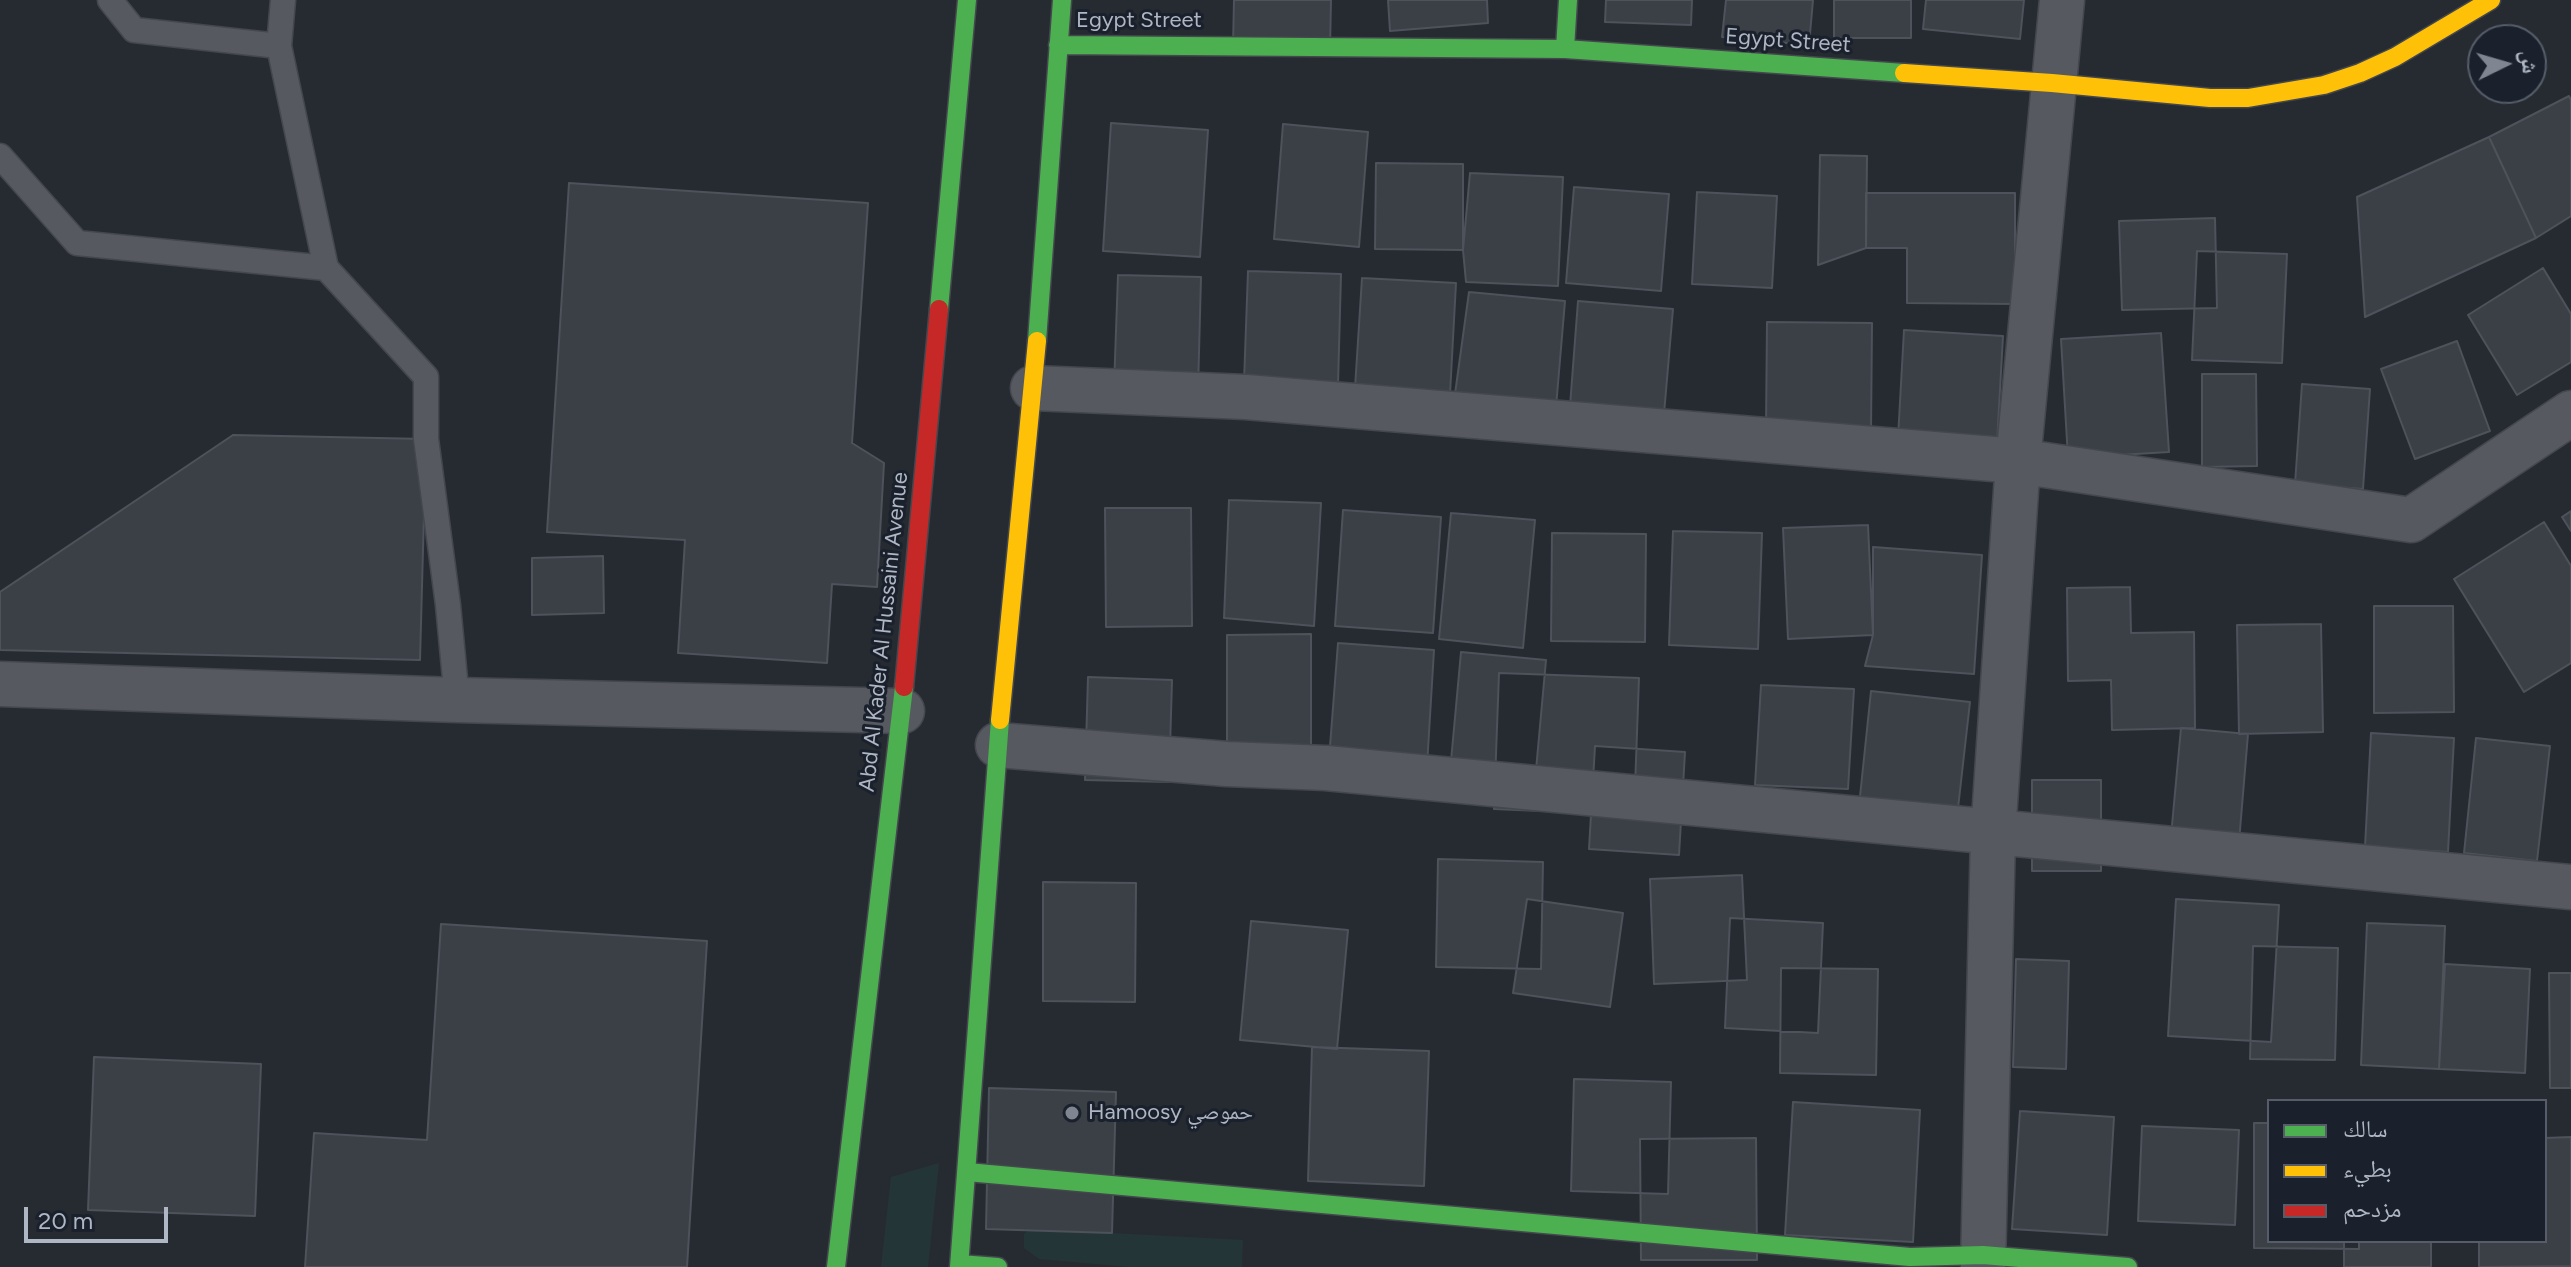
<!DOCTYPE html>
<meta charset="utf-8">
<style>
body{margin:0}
#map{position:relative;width:2571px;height:1267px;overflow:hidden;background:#262b32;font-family:Figtree,"Noto Naskh Arabic",sans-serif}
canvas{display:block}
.legend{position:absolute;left:2267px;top:1099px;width:280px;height:144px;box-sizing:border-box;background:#1a212c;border:2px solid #565d69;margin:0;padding:10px 14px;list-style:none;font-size:24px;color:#afb6c4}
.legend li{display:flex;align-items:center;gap:16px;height:40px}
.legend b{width:40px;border:2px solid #565d69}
.north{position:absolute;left:2467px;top:24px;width:80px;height:80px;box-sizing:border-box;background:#1a212c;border:2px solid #565d69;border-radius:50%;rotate:85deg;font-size:22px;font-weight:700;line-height:32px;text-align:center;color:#afb6c4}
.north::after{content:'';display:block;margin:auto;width:28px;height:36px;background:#7f8591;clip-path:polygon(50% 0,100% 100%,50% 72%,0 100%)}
.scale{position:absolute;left:24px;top:1207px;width:144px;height:36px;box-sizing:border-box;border:4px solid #afb6c4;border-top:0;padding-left:10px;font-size:24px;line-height:28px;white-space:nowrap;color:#afb6c4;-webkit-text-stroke:6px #1a212c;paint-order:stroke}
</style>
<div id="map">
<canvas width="2571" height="1267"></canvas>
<ul class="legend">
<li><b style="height:10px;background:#4caf50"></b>سالك</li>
<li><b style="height:10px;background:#ffc107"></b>بطيء</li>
<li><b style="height:10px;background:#c62828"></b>مزدحم</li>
</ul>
<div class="north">ش</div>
<div class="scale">20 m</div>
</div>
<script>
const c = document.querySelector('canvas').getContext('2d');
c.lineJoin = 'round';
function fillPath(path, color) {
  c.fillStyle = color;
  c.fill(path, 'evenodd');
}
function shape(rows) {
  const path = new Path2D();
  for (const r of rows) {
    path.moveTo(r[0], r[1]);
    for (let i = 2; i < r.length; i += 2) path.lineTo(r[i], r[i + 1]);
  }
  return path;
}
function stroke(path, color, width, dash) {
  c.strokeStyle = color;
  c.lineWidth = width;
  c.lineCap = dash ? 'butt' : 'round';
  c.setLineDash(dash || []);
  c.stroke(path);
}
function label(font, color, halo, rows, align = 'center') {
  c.font = font + ' Figtree,"Noto Naskh Arabic",sans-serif';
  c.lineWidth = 6;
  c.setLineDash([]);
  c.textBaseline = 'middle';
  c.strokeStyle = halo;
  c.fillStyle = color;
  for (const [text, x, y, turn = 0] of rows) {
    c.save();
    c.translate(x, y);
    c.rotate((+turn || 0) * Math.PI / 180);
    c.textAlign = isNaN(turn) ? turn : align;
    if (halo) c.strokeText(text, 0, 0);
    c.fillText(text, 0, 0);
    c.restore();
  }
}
const green = shape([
 [939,1163,928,1267,881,1267,891,1177],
 [1036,1224,1112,1233,1243,1240,1242,1267,1130,1267,1039,1259,1024,1248,1024,1234]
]);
const building = shape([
 [1234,0,1331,0,1330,48,1233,46,1234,0],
 [1388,0,1487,0,1488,23,1390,31,1388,0],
 [1606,0,1692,0,1691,25,1605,22,1606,0],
 [1726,0,1813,0,1809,45,1722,37,1726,0],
 [1834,0,1911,0,1911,38,1834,38,1834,0],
 [1926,0,2024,0,2020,39,1923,29,1926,0],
 [2569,96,2571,100,2571,216,2536,238,2489,137,2569,96],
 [1111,123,1208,130,1200,257,1103,251,1111,123],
 [1283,124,1368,132,1359,247,1274,239,1283,124],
 [2489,137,2536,238,2365,317,2357,197,2489,137],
 [1820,155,1867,156,1866,248,1818,265,1820,155],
 [1376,163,1463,164,1463,250,1375,249,1376,163],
 [1470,173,1563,177,1558,286,1466,282,1463,250,1470,173],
 [569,183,868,203,852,443,884,463,877,587,832,584,827,663,678,653,685,540,547,532,569,183],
 [1574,187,1669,194,1661,291,1566,283,1574,187],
 [1697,192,1777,196,1772,288,1692,284,1697,192],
 [1866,193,2015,193,2015,304,1907,303,1907,248,1866,248,1866,193],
 [2215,218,2217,308,2122,310,2119,221,2215,218],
 [2197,251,2287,254,2282,363,2192,360,2197,251],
 [2543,268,2571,314,2571,362,2517,395,2468,315,2543,268],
 [1248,271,1341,274,1338,385,1244,382,1248,271],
 [1118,275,1201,277,1198,390,1114,387,1118,275],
 [1362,278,1456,283,1450,394,1355,388,1362,278],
 [1469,292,1565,301,1556,407,1455,394,1469,292],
 [1578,301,1673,309,1664,414,1570,406,1578,301],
 [1767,322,1872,323,1871,430,1766,429,1767,322],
 [1904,330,2003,336,1997,443,1898,438,1904,330],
 [2161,333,2169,452,2068,458,2061,339,2161,333],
 [2457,341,2490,431,2415,459,2381,369,2457,341],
 [2202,374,2256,374,2257,466,2202,467,2202,374],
 [2302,384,2370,389,2363,489,2295,484,2302,384],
 [233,435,426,439,420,660,0,650,0,592,233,435],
 [1229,500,1321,503,1314,626,1224,618,1229,500],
 [1105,508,1191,508,1192,626,1106,627,1105,508],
 [1343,510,1441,517,1433,633,1335,626,1343,510],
 [2571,511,2571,531,2562,517,2571,511],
 [1451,513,1535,520,1523,648,1439,639,1451,513],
 [2544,522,2571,566,2571,663,2524,692,2454,579,2544,522],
 [1868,525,1873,635,1788,639,1783,528,1868,525],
 [1673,531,1762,533,1758,649,1669,645,1673,531],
 [1552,533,1646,534,1645,642,1551,641,1552,533],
 [1873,547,1982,555,1974,674,1865,666,1873,635,1873,547],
 [603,556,604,613,532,615,532,558,603,556],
 [2130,587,2131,633,2194,632,2195,728,2112,730,2111,680,2068,681,2067,588,2130,587],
 [2374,606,2453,606,2454,712,2374,713,2374,606],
 [2321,624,2323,732,2239,734,2237,625,2321,624],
 [1311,634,1311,758,1227,758,1227,635,1311,634],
 [1338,643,1434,650,1427,766,1329,759,1338,643],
 [1461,652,1546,660,1536,770,1451,761,1461,652],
 [1499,673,1639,678,1634,815,1494,809,1499,673],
 [1088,677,1172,680,1169,782,1085,780,1088,677],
 [1761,685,1854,689,1848,789,1755,785,1761,685],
 [1871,691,1970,702,1957,817,1859,806,1871,691],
 [2181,728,2248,734,2239,842,2171,836,2181,728],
 [2371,733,2454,738,2448,852,2365,847,2371,733],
 [2476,738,2550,746,2537,861,2464,853,2476,738],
 [1595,746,1685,752,1679,855,1589,849,1595,746],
 [2032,780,2101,780,2101,871,2032,871,2032,780],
 [1438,859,1543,862,1541,969,1436,967,1438,859],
 [1742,875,1747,980,1654,984,1650,879,1742,875],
 [1043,882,1136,883,1135,1002,1043,1001,1043,882],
 [1527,899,1623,913,1610,1007,1513,993,1527,899],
 [2176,899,2279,905,2271,1042,2168,1036,2176,899],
 [1730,918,1823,923,1818,1033,1725,1028,1730,918],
 [1251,921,1348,930,1337,1049,1240,1040,1251,921],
 [2367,923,2445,926,2439,1069,2361,1065,2367,923],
 [441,924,707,941,687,1267,305,1267,314,1133,427,1140,441,924],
 [2253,946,2338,948,2335,1060,2250,1059,2253,946],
 [2016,959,2069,961,2066,1069,2013,1067,2016,959],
 [2445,964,2530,969,2525,1073,2439,1069,2445,964],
 [1781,968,1878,969,1876,1075,1780,1073,1781,968],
 [2549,973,2571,973,2571,1088,2550,1088,2549,973],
 [1312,1047,1429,1051,1424,1186,1308,1181,1312,1047],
 [94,1057,261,1064,255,1216,88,1210,94,1057],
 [1574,1079,1671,1082,1668,1194,1571,1191,1574,1079],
 [989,1088,1116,1092,1112,1233,986,1229,989,1088],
 [1793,1102,1920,1110,1913,1242,1785,1235,1793,1102],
 [2020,1111,2114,1117,2107,1235,2012,1229,2020,1111],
 [2254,1123,2269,1123,2269,1241,2359,1241,2359,1249,2254,1248,2254,1123],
 [2142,1126,2239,1130,2235,1225,2138,1221,2142,1126],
 [2571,1137,2571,1266,2479,1267,2479,1241,2545,1241,2545,1138,2571,1137],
 [1756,1138,1757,1260,1641,1260,1640,1139,1756,1138],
 [2344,1241,2431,1241,2431,1267,2344,1267,2344,1241]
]);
const lane = shape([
 [110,0,134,30,279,46],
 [283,0,279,46,326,268,426,377,426,439,448,605,457,700],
 [0,156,77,243,326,268]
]);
const street = shape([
 [1033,388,1246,397,2018,461,2411,520,2571,413],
 [0,684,457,700,902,711],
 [998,745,1227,764,1326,768,2571,887],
 [1983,1267,1993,834,2018,461,2062,0]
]);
const fast = shape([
 [1058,45,1565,49,1904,73],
 [1565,49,1568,0],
 [939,309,967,0],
 [1037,341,1062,0],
 [967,1172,1910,1257,1983,1255,2128,1267],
 [960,1264,998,1267],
 [836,1267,904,687],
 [959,1267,1000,720]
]);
const slow = shape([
 [1904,73,2052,83,2210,98,2248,98,2324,85,2360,73,2395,57,2491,0],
 [1000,720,1037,341]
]);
const jam = shape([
 [904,687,939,309]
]);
const markers = [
 [1072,1113,8,"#7f8591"]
];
const streetNames = [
 ["Egypt Street",1139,21],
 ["Egypt Street",1788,41,4],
 ["Abd Al Kader Al Hussaini Avenue",884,632,-84]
];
const poiNames = [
 ["Hamoosy حموصي",1088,1113]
];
fillPath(green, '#243538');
fillPath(building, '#3b4046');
stroke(building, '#4e525a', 2);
stroke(lane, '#44474d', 27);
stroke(street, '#44474d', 47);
stroke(fast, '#44474d', 21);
stroke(slow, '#44474d', 21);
stroke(jam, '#44474d', 21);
stroke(lane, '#565960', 24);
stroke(street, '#565960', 44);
stroke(fast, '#4caf50', 18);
stroke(slow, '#ffc107', 18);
stroke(jam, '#c62828', 18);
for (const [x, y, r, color] of markers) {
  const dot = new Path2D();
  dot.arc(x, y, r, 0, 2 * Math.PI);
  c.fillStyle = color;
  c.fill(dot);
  stroke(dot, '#1a212c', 3);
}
label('22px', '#afb6c4', '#1a212c', streetNames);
label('22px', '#afb6c4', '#1a212c', poiNames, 'left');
</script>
